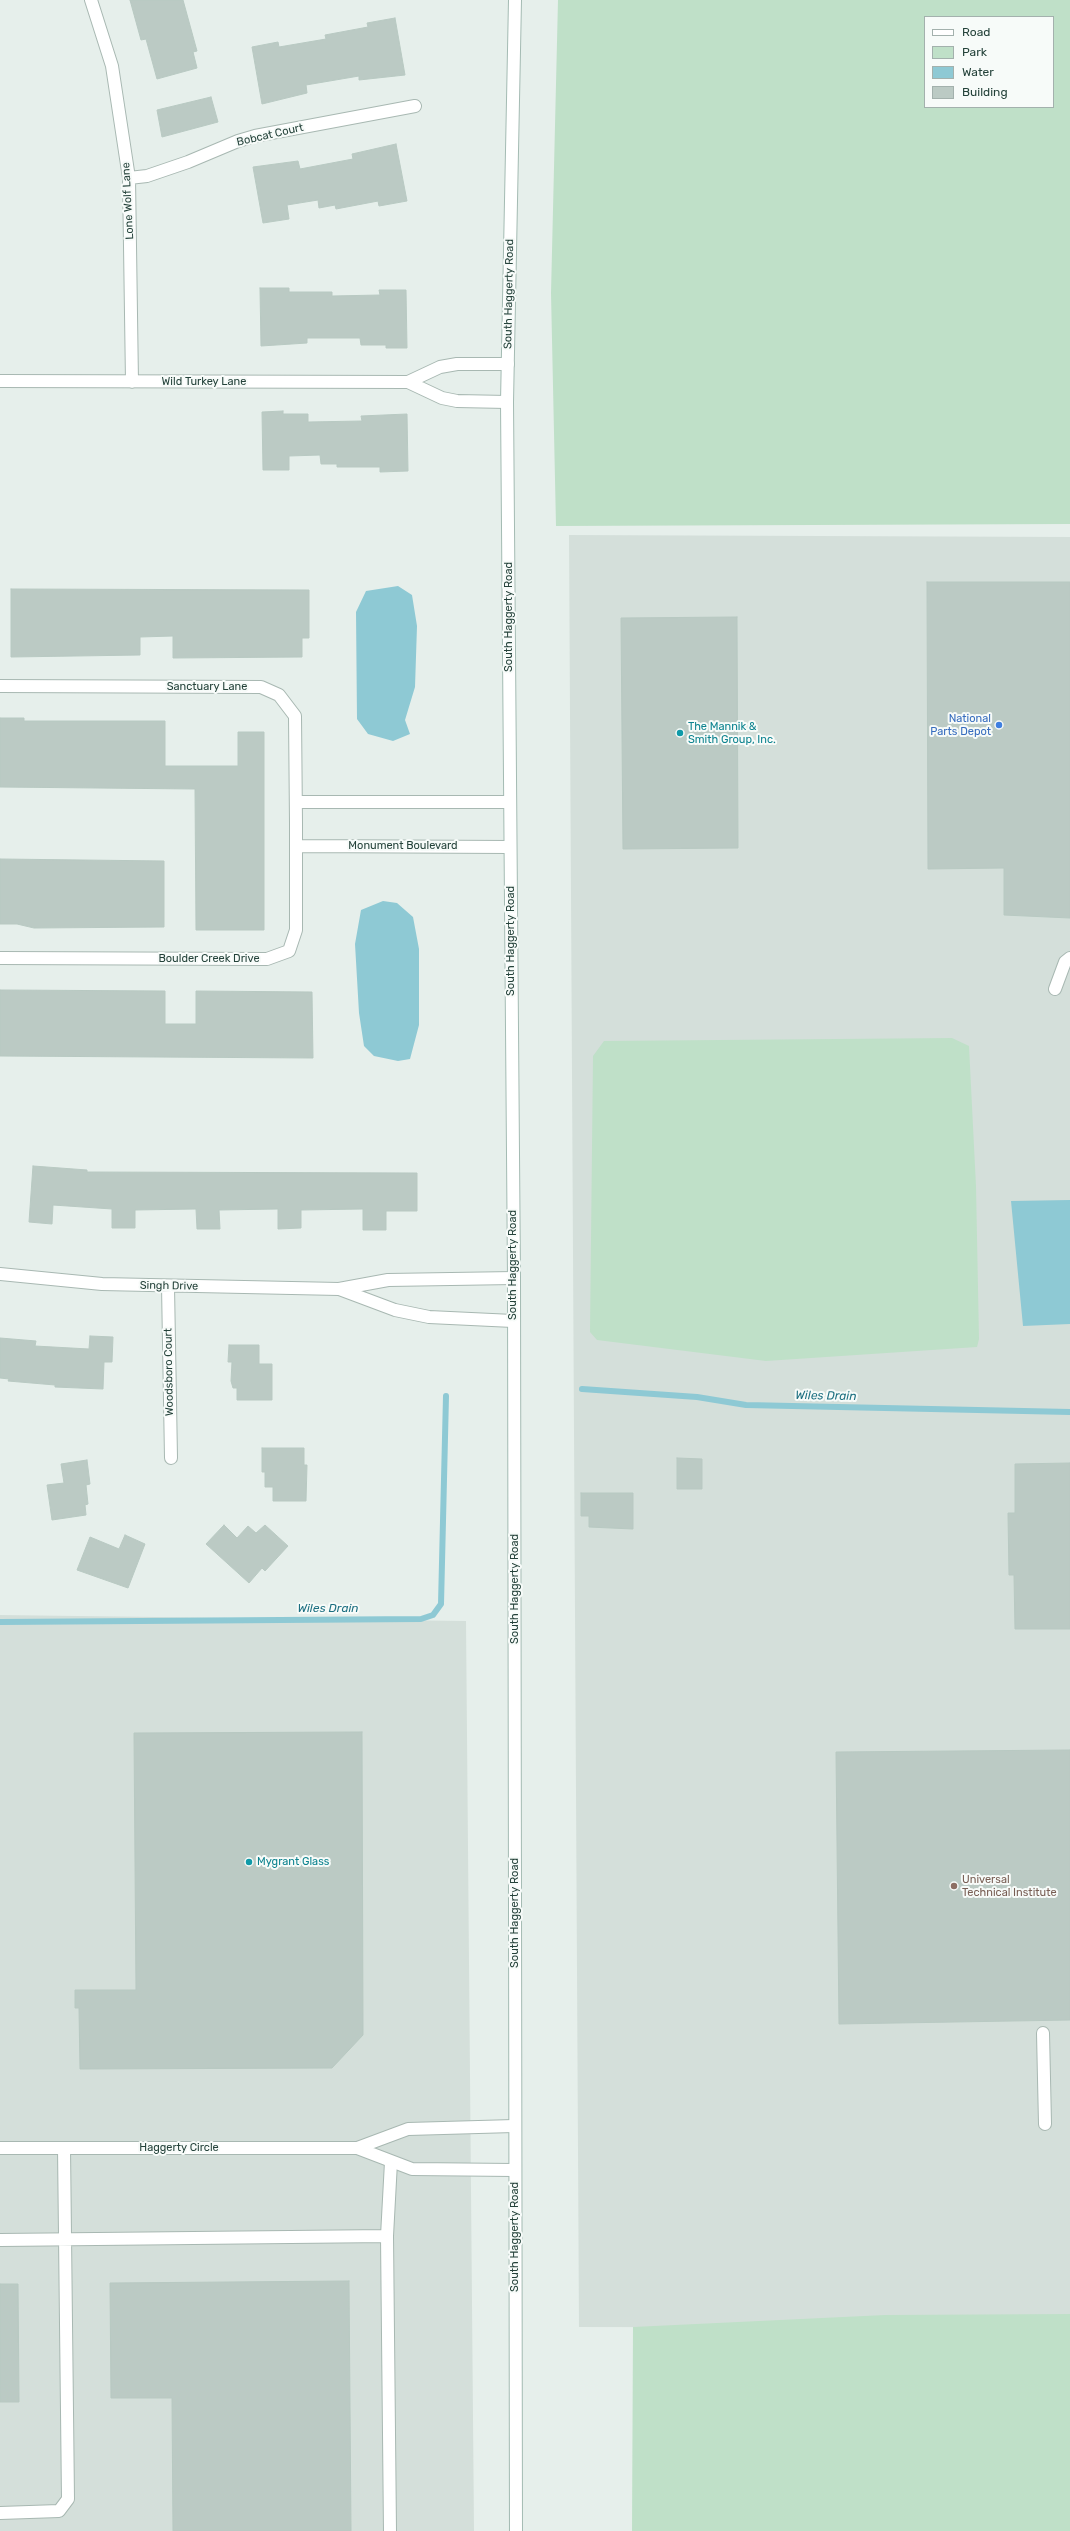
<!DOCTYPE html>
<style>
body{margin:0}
#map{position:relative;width:1070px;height:2531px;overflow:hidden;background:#e6efeb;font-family:Rubik,sans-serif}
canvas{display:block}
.legend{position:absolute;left:924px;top:16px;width:130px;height:92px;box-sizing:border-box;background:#f7fbf9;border:1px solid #a3b1ad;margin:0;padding:5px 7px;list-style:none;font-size:12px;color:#24423a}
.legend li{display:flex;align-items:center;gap:8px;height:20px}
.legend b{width:20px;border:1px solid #a3b1ad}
</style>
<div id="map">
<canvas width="1070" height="2531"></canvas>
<ul class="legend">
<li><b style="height:5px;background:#fff"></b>Road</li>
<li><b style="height:11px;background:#bfe0c8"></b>Park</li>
<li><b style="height:11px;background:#8ec9d4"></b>Water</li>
<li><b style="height:11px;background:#bbcac4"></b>Building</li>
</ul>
</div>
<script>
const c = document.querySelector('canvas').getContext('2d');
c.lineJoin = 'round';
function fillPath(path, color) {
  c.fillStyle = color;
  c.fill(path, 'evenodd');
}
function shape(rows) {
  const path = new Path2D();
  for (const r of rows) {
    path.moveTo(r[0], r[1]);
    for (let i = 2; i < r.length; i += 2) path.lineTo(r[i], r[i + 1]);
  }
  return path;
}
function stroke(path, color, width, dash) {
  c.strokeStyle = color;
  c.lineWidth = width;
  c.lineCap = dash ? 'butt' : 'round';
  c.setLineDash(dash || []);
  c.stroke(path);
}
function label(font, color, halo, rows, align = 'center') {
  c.font = font + ' Rubik,sans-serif';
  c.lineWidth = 4;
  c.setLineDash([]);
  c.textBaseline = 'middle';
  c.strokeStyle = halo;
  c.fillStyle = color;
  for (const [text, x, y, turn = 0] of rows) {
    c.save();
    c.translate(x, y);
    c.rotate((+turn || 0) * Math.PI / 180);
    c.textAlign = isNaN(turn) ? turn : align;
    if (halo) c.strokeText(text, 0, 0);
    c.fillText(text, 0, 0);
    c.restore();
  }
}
const built = shape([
 [569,535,1070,537,1070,2328,579,2327],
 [0,1615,466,1621,474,2531,0,2531]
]);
const green = shape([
 [558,0,1070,0,1070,524,556,526,551,293],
 [925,17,1053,17,1053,107,925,107],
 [952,1038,969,1046,976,1186,979,1339,977,1347,766,1361,597,1340,590,1332,593,1056,604,1041],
 [1070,2314,1070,2531,632,2531,633,2327,885,2315]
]);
const water = shape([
 [398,586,412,595,417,626,415,687,405,720,410,734,393,741,368,734,357,719,356,612,366,591],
 [383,901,397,903,413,917,419,949,419,1025,410,1059,398,1061,374,1056,364,1046,359,1013,355,944,361,910],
 [1070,1200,1070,1324,1023,1326,1011,1201]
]);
const stream = shape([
 [582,1389,697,1397,746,1405,1070,1412],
 [0,1622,421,1619,433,1615,441,1604,446,1396]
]);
const building = shape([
 [130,0,183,0,197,51,193,52,197,68,157,79,146,39,141,40,130,0],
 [395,18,405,75,359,80,359,76,306,85,307,93,262,104,252,47,278,42,279,47,326,39,325,35,368,27,367,23,395,18],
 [211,97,218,122,162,137,157,110,211,97],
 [396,144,407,201,379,206,378,201,336,209,335,205,319,208,318,200,287,205,289,219,263,223,253,167,298,161,300,169,353,159,352,154,396,144],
 [260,288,289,288,289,292,332,292,332,296,380,295,379,290,406,290,407,348,386,348,386,345,361,345,360,338,307,338,307,343,261,346,260,288],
 [283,411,283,414,308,414,308,422,362,421,361,416,407,414,408,471,380,472,380,467,337,467,337,464,321,464,320,455,289,456,289,470,263,470,262,412,283,411],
 [927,582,1070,582,1070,918,1004,915,1004,868,928,869,927,582],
 [11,589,309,590,309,638,302,638,302,657,173,658,173,636,140,637,140,655,11,657,11,589],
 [737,617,738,848,623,849,621,618,737,617],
 [0,718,24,718,24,721,165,721,165,766,238,766,238,732,264,732,264,930,196,930,195,789,0,787,0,718],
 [0,859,164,861,164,927,34,928,17,924,0,924,0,859],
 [0,990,165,991,165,1024,196,1024,196,991,312,992,313,1058,0,1056,0,990],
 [33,1166,87,1170,87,1172,417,1173,417,1211,386,1211,386,1230,363,1230,363,1209,301,1210,301,1228,278,1229,278,1209,219,1210,220,1229,197,1229,196,1209,135,1210,135,1228,112,1228,112,1209,53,1205,52,1224,29,1222,33,1166],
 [90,1336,113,1337,112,1362,104,1362,103,1389,55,1387,55,1385,8,1381,9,1379,0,1378,0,1338,36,1341,35,1346,89,1349,90,1336],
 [229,1345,259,1345,259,1364,272,1364,272,1400,237,1400,237,1388,233,1388,231,1381,232,1362,228,1362,229,1345],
 [262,1448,304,1448,304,1465,307,1465,306,1501,273,1501,273,1487,265,1487,265,1472,262,1472,262,1448],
 [677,1458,702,1459,702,1489,677,1489,677,1458],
 [87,1460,90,1484,86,1485,88,1504,85,1505,86,1515,52,1520,47,1485,64,1483,61,1464,87,1460],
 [1070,1463,1070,1629,1015,1629,1014,1575,1009,1575,1008,1513,1015,1513,1015,1464,1070,1463],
 [581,1493,633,1493,633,1529,589,1527,589,1516,581,1516,581,1493],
 [224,1525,237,1538,248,1526,256,1533,265,1525,288,1546,265,1571,262,1568,249,1583,206,1544,224,1525],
 [125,1535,145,1544,128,1588,77,1570,90,1537,119,1549,125,1535],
 [362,1732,363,2035,332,2068,80,2069,79,2008,75,2008,75,1990,136,1990,134,1733,362,1732],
 [1070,1750,1070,2020,839,2024,836,1752,1070,1750],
 [349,2281,351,2531,173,2531,172,2398,111,2398,110,2283,349,2281],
 [0,2284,18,2284,19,2402,0,2402,0,2284]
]);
const lane = shape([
 [1055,989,1065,962,1070,958],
 [1043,2033,1045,2124],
 [387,2236,391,2162],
 [0,2240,387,2236,390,2531],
 [0,2513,59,2511,68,2499,64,2148]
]);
const street = shape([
 [91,0,112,66,129,178,132,382],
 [129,178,147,176,188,162,238,141,255,136,415,106],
 [0,381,408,382],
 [507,402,457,401,442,398,408,382,440,367,457,364,508,364],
 [0,686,261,687,279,695,295,716,296,823,296,930,289,951,267,959,0,958],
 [296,802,510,802],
 [296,846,510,847],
 [0,1274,102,1284,339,1289],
 [168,1286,171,1458],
 [513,1321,429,1317,395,1310,339,1289,388,1280,514,1278],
 [0,2148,357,2148],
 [514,2170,412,2169,357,2148,408,2129,514,2126]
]);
const secondary = shape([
 [515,0,507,402,514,1278,516,2531]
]);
const markers = [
 [999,725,4,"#3f7fe0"],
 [680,733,4,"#0f9aa8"],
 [249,1862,4,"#0f9aa8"],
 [954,1886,4,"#8d6e63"]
];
const streetNames = [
 ["Bobcat Court",270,135,-13],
 ["Lone Wolf Lane",128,201,-93],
 ["South Haggerty Road",509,294,-89],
 ["Wild Turkey Lane",204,382],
 ["South Haggerty Road",509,617,-90],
 ["Sanctuary Lane",207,687],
 ["Monument Boulevard",403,846],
 ["South Haggerty Road",511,941,-90],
 ["Boulder Creek Drive",209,959],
 ["South Haggerty Road",513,1265,-90],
 ["Singh Drive",169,1286,1],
 ["Woodsboro Court",169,1372,-91],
 ["South Haggerty Road",515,1589,-90],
 ["South Haggerty Road",515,1913,-90],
 ["Haggerty Circle",179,2148],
 ["South Haggerty Road",515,2237,-90]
];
const shopNames = [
 ["National",991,719],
 ["Parts Depot",991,732]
];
const cultureNames = [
 ["The Mannik &",688,727],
 ["Smith Group, Inc.",688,740],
 ["Mygrant Glass",257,1862]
];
const educationNames = [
 ["Universal",962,1880],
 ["Technical Institute",962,1893]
];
const waterNames = [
 ["Wiles Drain",826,1396,1],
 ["Wiles Drain",328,1609]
];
fillPath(built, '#d4dfda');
fillPath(green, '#bfe0c8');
fillPath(water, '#8ec9d4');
stroke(stream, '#8ec9d4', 6);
fillPath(building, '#bbcac4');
stroke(building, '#b8c9c2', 1);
stroke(lane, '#a8b8b2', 14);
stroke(street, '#a8b8b2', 14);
stroke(secondary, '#a4bbb3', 14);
stroke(lane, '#fff', 12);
stroke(street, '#fff', 12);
stroke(secondary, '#fff', 12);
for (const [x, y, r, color] of markers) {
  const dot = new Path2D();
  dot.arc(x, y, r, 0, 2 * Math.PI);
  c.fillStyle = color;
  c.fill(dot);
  stroke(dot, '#f7fbf9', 1.5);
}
label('11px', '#24423a', '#f7fbf9', streetNames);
label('11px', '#366cbe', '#f7fbf9', shopNames, 'right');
label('11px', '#0d838f', '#f7fbf9', cultureNames, 'left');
label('11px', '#785e54', '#f7fbf9', educationNames, 'left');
label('italic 12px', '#1c6f80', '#f7fbf9', waterNames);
</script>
